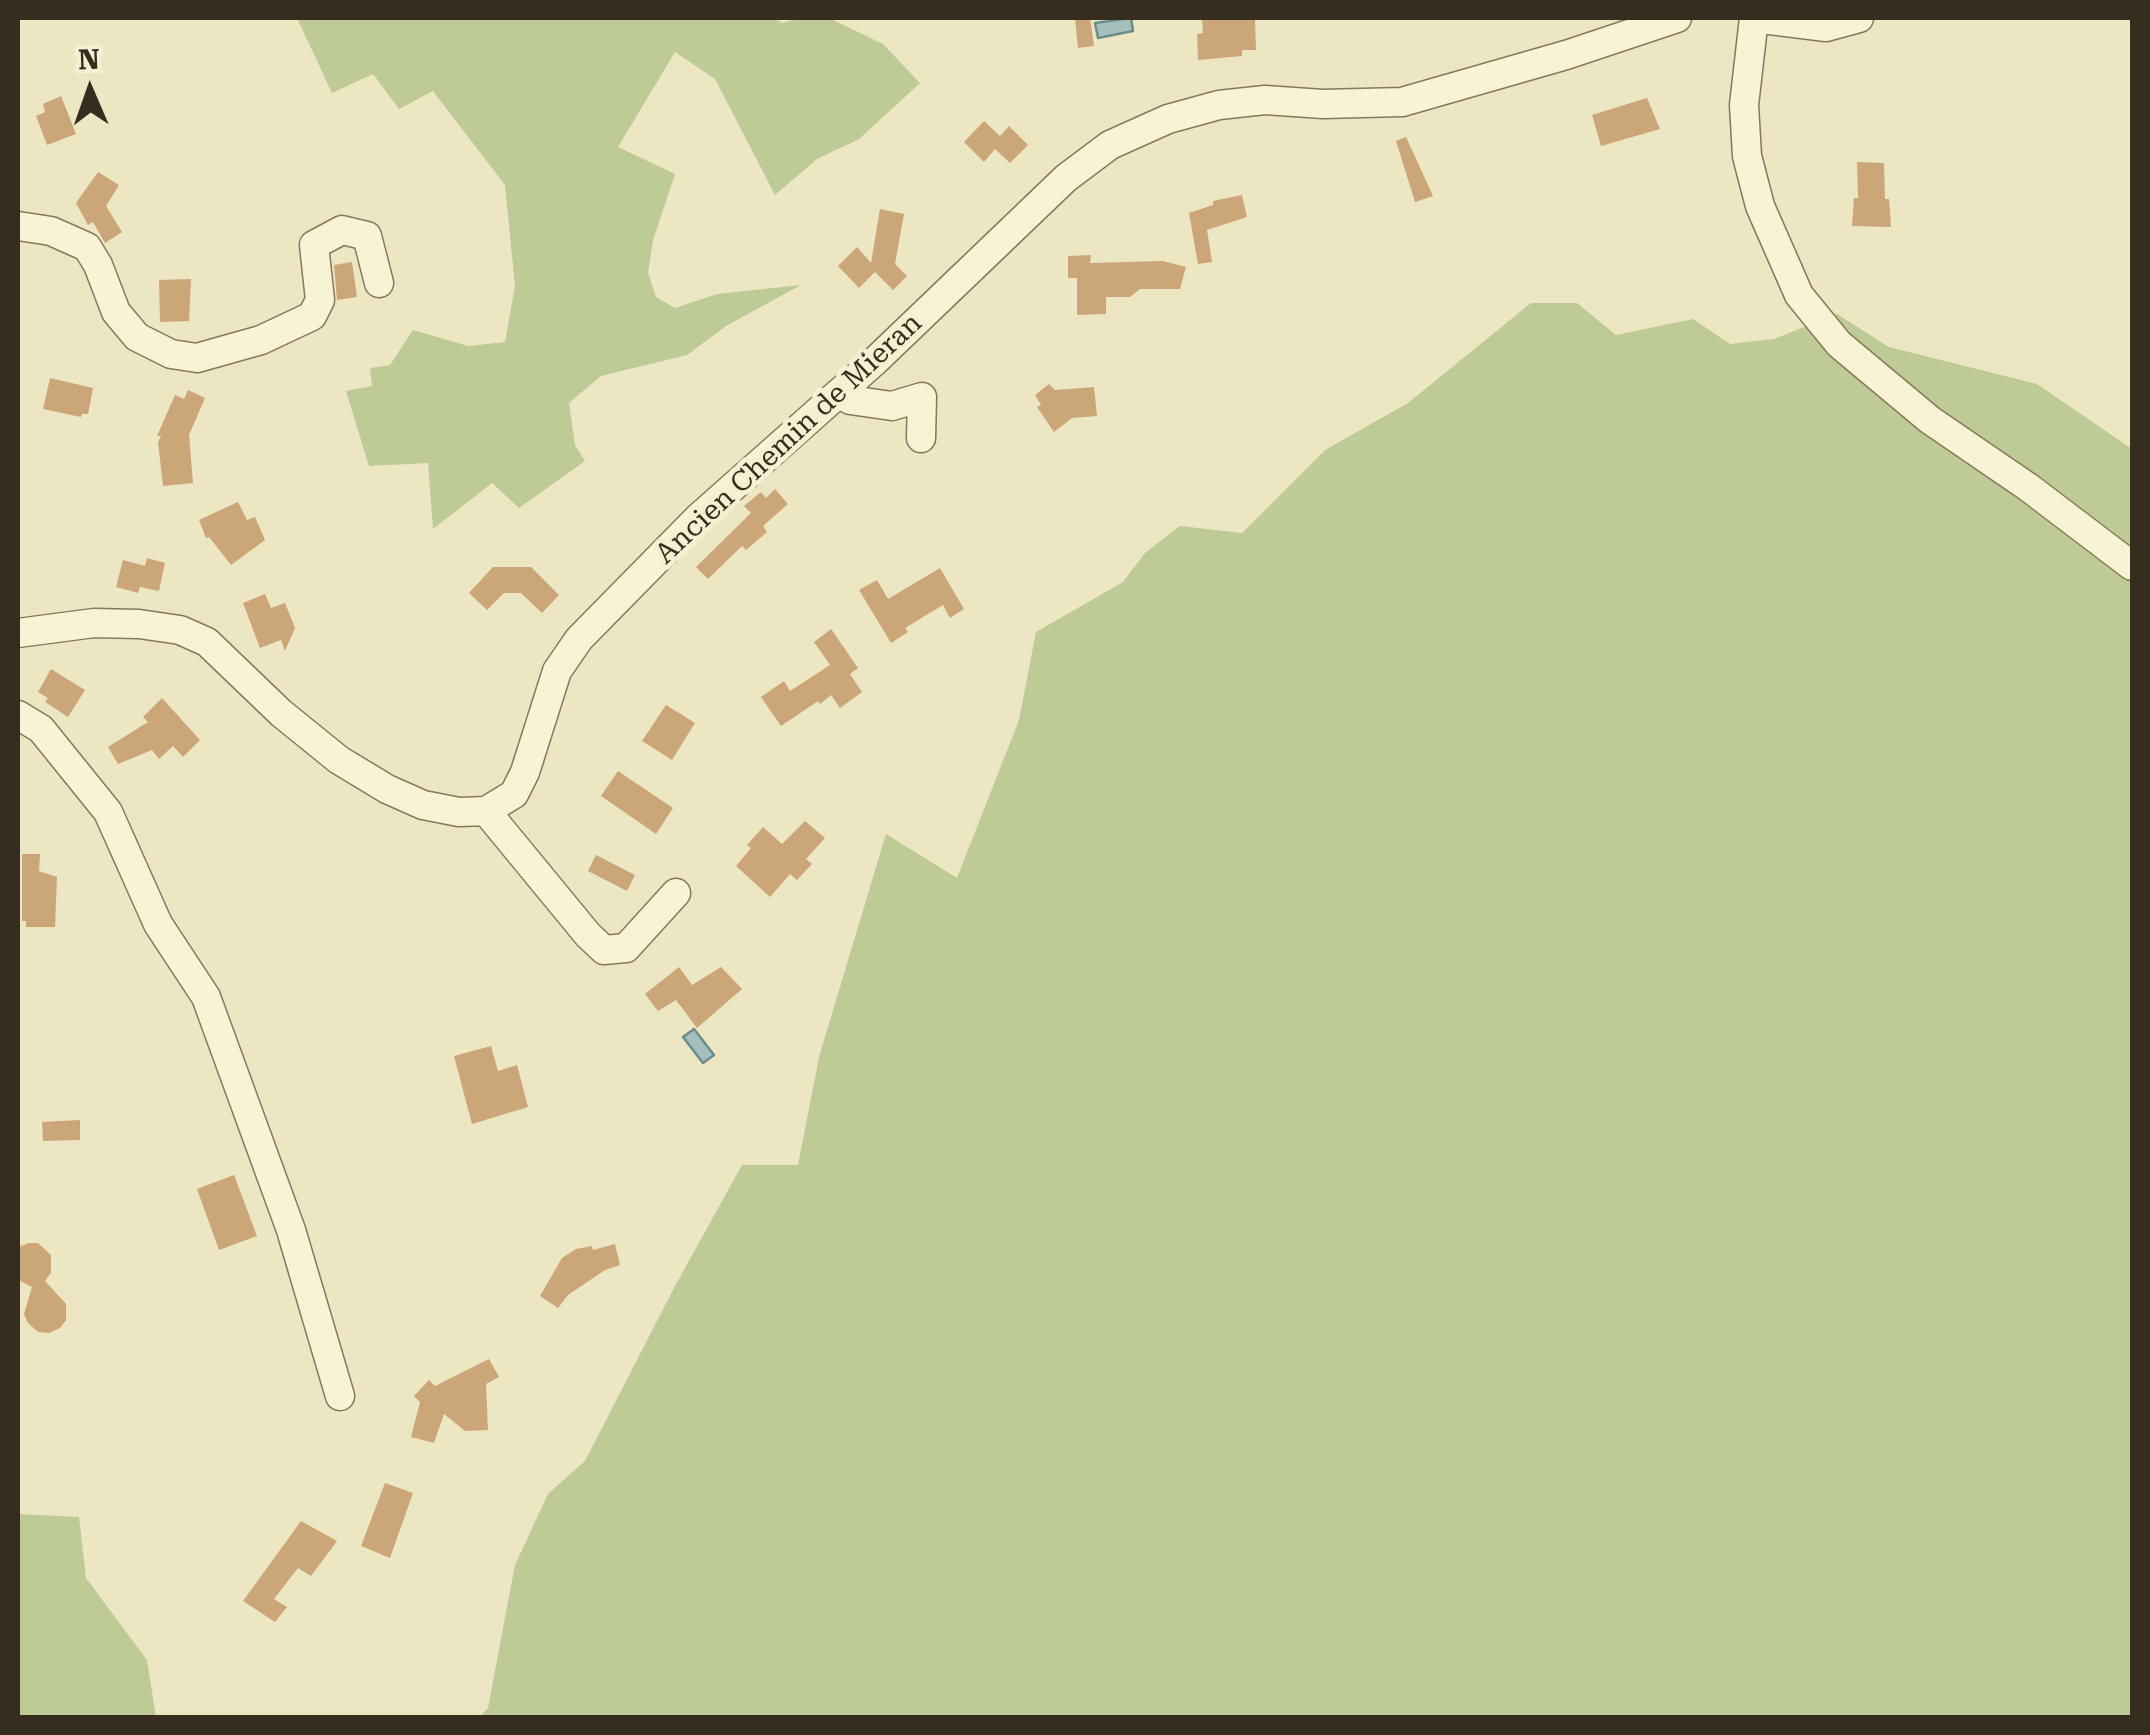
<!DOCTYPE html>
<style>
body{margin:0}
#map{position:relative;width:2150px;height:1735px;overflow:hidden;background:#ede6c2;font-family:"Roboto Serif",serif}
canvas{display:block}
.frame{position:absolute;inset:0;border:20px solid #372d1e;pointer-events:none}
.north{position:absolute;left:40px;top:40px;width:100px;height:100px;-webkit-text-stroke:8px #f5f0d2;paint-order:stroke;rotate:358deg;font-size:28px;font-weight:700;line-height:40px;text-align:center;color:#372d1e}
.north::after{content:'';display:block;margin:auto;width:35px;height:45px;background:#372d1e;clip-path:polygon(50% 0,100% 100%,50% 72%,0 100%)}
</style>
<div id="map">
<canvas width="2150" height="1735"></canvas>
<div class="frame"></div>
<div class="north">N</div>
</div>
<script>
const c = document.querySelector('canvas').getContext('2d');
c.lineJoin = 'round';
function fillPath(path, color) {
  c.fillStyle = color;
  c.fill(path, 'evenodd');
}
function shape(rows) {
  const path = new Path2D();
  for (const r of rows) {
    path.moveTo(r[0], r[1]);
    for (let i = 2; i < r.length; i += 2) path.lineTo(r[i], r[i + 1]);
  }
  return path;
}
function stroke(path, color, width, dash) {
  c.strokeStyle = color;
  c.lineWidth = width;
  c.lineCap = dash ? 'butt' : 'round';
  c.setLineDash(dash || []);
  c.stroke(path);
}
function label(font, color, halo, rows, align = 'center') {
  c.font = font + ' "Roboto Serif",serif';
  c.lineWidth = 10;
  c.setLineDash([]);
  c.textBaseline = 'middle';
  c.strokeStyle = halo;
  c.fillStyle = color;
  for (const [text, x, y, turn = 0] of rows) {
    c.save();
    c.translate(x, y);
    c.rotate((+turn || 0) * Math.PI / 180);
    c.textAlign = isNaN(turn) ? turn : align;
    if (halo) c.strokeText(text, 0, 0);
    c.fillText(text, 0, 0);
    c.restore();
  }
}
const green = shape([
 [297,18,772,18,783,23,800,18,829,18,883,44,920,83,859,139,817,159,775,195,715,79,675,52,618,147,675,174,653,240,648,273,656,297,675,308,717,294,801,285,726,326,687,355,601,376,569,403,575,445,585,461,519,508,492,483,433,529,428,463,369,466,346,391,372,386,370,368,390,365,413,330,468,346,505,342,515,286,505,185,433,91,399,109,373,74,332,93],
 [1531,303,1577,303,1616,335,1693,319,1730,344,1774,339,1837,314,1889,347,2037,384,2132,449,2132,1717,479,1718,488,1708,515,1565,548,1494,585,1461,675,1286,742,1165,798,1165,819,1057,886,834,957,878,1019,720,1036,632,1123,582,1145,553,1180,526,1242,533,1325,450,1408,403],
 [18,1514,79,1517,86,1578,147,1660,156,1717,18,1717]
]);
const water = shape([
 [1131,18,1133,31,1098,38,1095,23,1131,18],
 [694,1029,714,1055,703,1063,683,1037,694,1029]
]);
const building = shape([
 [1075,18,1090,18,1094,46,1078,48],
 [1255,18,1256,50,1242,50,1242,56,1198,60,1197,34,1203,33,1202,19],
 [61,96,76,134,47,145,36,116,45,112,43,104],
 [1647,98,1660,129,1601,146,1592,115],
 [984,121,1000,136,1009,126,1028,145,1010,163,995,149,984,162,964,142],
 [1406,137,1433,196,1415,202,1396,141],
 [1857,162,1884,163,1885,199,1889,199,1891,227,1852,226,1854,198,1858,198],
 [98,172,119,185,106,206,122,232,105,243,93,222,88,225,76,203],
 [1242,195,1247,217,1207,230,1212,262,1198,264,1189,213,1213,205,1213,201],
 [880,209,904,214,895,264,907,276,893,290,875,272,859,288,838,266,857,247,871,263],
 [1091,255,1090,263,1163,261,1186,267,1180,289,1140,289,1130,297,1106,297,1106,314,1077,315,1077,278,1068,278,1068,256],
 [352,262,357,297,337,300,334,265],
 [191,279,189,321,160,322,159,280],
 [50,378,93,388,88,414,82,414,81,417,43,409],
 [1049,384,1055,390,1094,387,1097,416,1072,418,1054,432,1037,407,1041,405,1035,395],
 [188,390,205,398,189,435,193,483,163,486,158,442,161,436,157,436,175,395,184,399],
 [775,489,788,504,763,526,767,532,746,550,742,546,708,579,696,567,751,513,744,506,761,492,766,498],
 [238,502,247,520,255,517,265,540,231,565,209,537,206,538,199,520],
 [147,558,165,563,159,591,140,587,138,593,116,587,123,560,145,566],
 [493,567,531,567,559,595,542,613,521,593,504,593,487,610,469,593],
 [940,568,964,609,950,618,943,605,905,628,908,632,891,643,859,590,877,580,888,599],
 [265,594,271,608,285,603,295,628,285,651,281,640,260,648,243,603],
 [831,629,858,668,850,674,862,692,840,708,831,695,820,704,818,701,781,726,761,697,784,681,790,691,830,665,814,642],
 [51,669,85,690,68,717,45,702,48,698,38,692],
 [162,698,200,740,183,757,173,746,159,759,152,750,118,764,108,747,148,722,143,717],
 [666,705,695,723,672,760,642,741],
 [618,771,673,808,656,834,601,796],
 [805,821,825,838,806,859,812,864,797,880,790,874,770,897,736,866,751,848,747,845,763,827,782,844],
 [22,854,40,854,39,871,57,877,55,927,26,927,26,921,22,921],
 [596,855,635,875,627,891,588,871],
 [679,967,692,985,721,967,742,989,697,1028,676,1000,658,1011,645,994],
 [491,1046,498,1071,517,1065,528,1107,472,1124,454,1056],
 [80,1120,80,1140,43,1141,42,1122],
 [234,1175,257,1236,219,1250,197,1189],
 [29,1243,38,1243,51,1255,51,1273,45,1281,66,1304,66,1320,60,1328,49,1333,38,1332,28,1323,24,1314,32,1287,18,1280,18,1247],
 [615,1244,620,1265,605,1270,568,1295,558,1308,540,1296,562,1258,576,1249,592,1246,593,1250],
 [489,1359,499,1377,486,1384,488,1430,465,1431,444,1414,434,1443,411,1437,420,1402,414,1396,429,1380,435,1386],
 [385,1483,413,1493,390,1558,361,1546],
 [301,1521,337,1541,311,1576,298,1568,274,1599,287,1607,275,1622,243,1601]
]);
const minor = shape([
 [1754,18,1744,105,1747,156,1760,206,1799,295,1839,344,1930,420,2028,487,2132,566],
 [1754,18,1826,27,1859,18],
 [18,226,51,231,87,247,98,265,116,312,137,337,171,354,197,358,261,340,312,316,320,300,314,245,342,230,367,236,379,283],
 [839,393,850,400,892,406,922,397,921,438],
 [18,633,94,623,139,624,180,630,207,642,281,713,339,760,387,789,423,805,459,812,486,811,514,794,525,772,557,671,579,639,698,518,875,361,1066,178,1110,145,1168,119,1219,105,1265,100,1323,104,1402,102,1566,55,1677,18],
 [18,715,41,729,108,812,158,924,206,997,291,1230,340,1396],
 [486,811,588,935,604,950,626,948,676,893]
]);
const streetNames = [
 ["Ancien Chemin de Mieran",789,439,-43]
];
fillPath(green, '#becb96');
fillPath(water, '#a5c0bc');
stroke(water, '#6c8e8a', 2.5);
fillPath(building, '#cba679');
stroke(minor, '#87785a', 31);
stroke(minor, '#f8f3d5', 28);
label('28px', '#372d1e', '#f5f0d2', streetNames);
</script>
